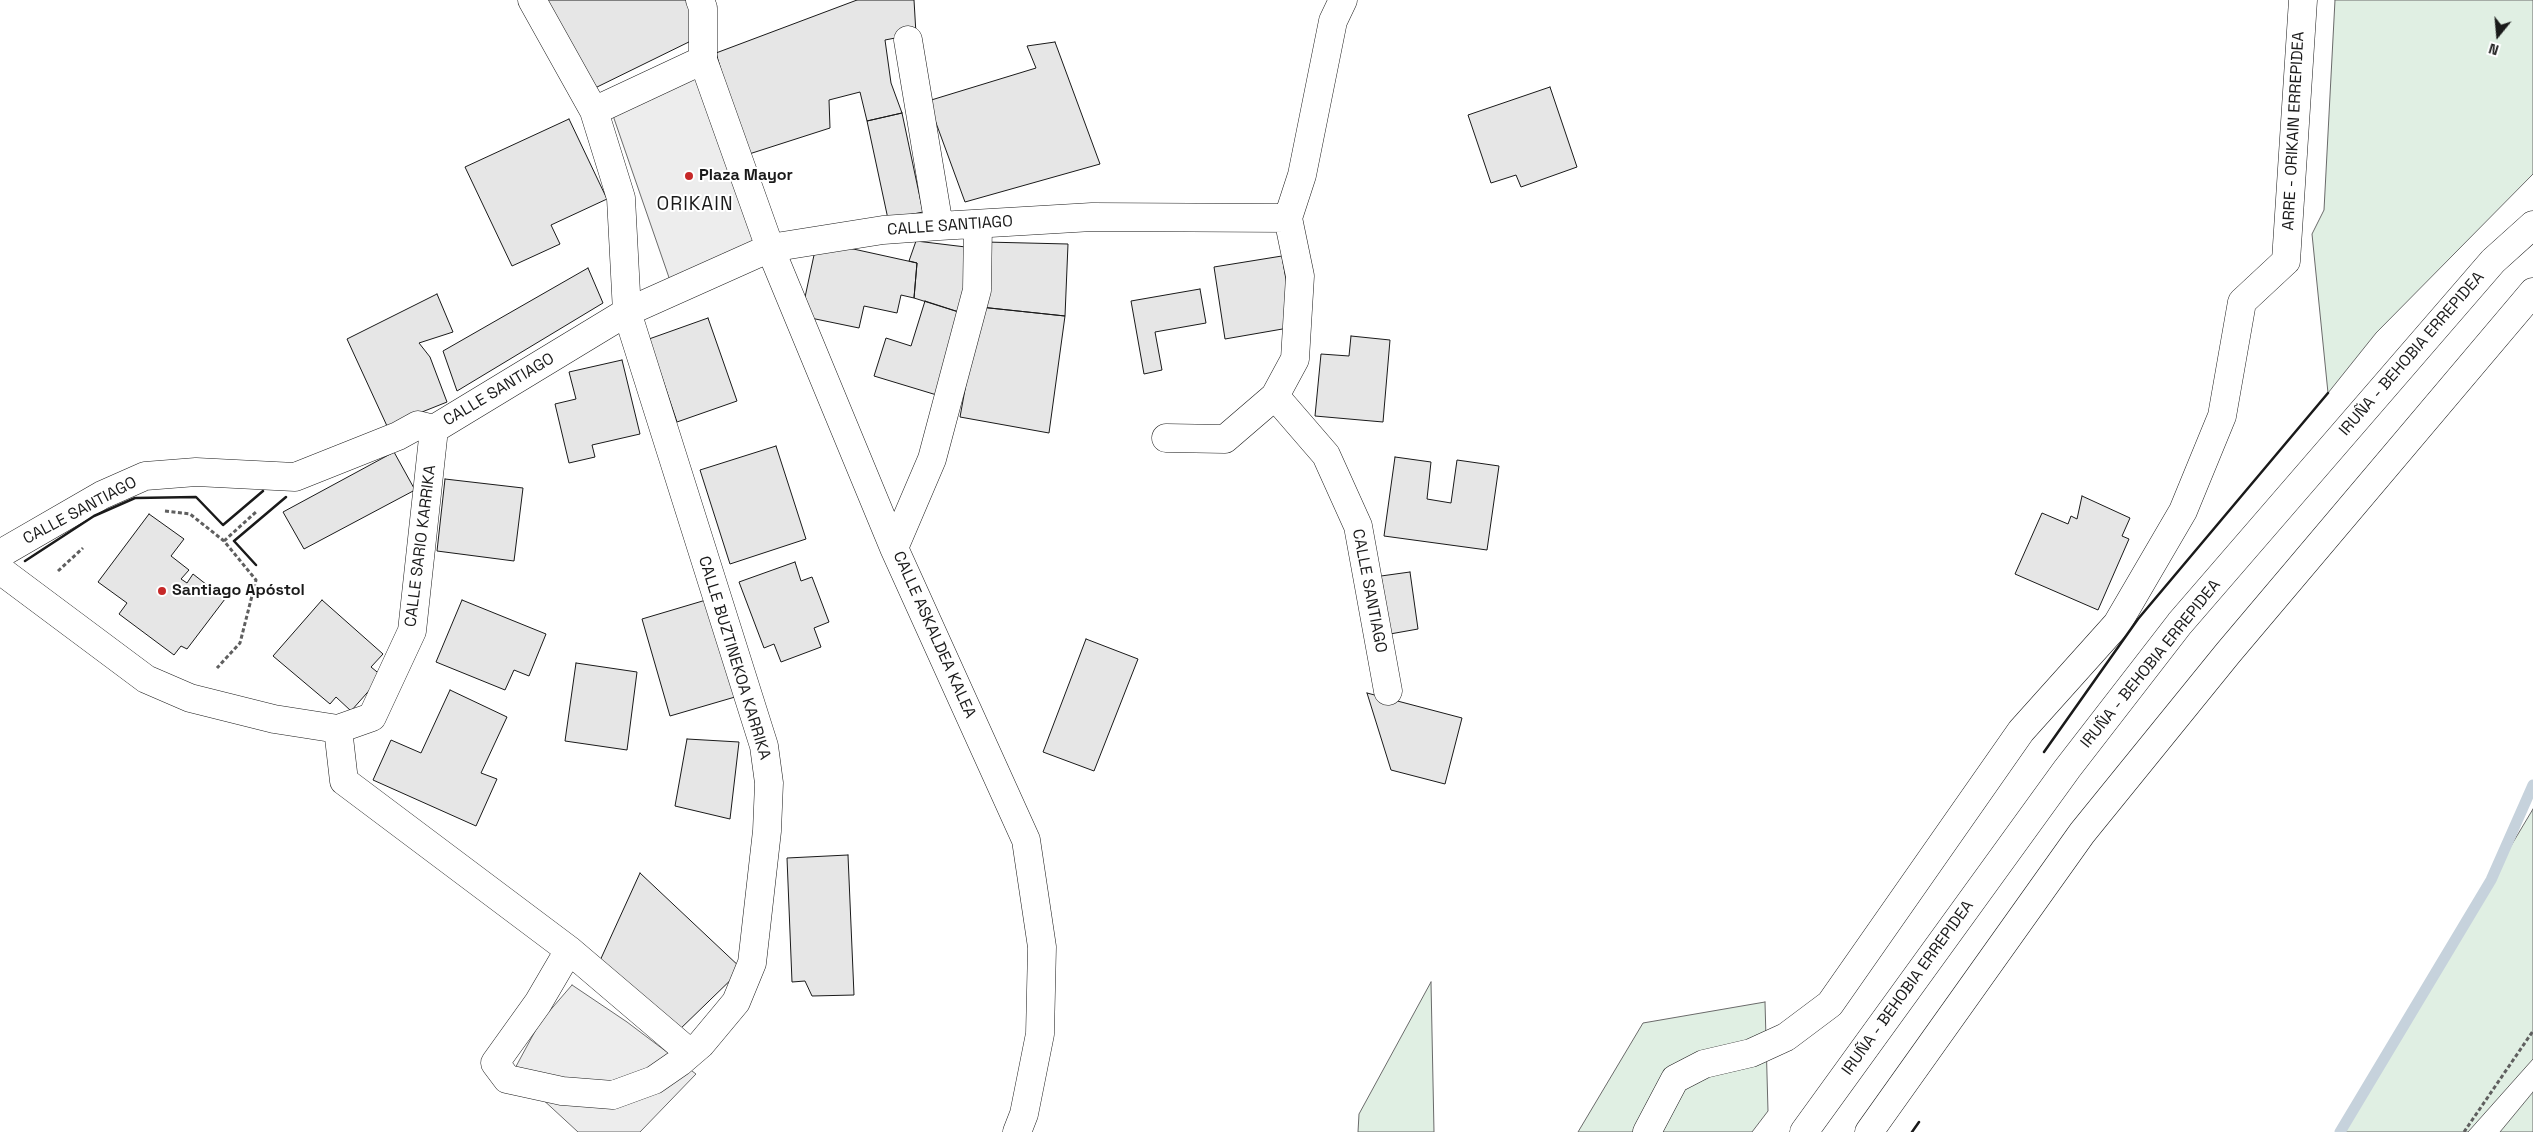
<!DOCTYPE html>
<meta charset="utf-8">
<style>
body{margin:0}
#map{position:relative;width:2533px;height:1132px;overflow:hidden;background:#fff;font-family:"Space Grotesk",sans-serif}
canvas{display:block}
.north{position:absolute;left:2473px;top:10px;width:50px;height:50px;-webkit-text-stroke:4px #fff;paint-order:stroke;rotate:197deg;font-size:14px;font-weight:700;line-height:20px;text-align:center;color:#1a1a1a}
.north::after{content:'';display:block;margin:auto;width:18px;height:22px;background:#1a1a1a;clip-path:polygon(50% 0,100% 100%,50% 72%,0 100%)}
</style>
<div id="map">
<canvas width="2533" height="1132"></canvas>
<div class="north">N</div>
</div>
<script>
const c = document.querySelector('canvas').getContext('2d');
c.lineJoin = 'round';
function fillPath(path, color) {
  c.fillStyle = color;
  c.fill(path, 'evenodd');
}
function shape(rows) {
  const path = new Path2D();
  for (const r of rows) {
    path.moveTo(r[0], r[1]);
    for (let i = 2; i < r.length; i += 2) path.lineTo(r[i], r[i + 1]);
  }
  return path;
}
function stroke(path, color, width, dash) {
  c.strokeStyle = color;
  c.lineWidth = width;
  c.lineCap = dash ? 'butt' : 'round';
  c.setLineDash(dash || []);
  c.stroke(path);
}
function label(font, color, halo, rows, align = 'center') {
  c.font = font + ' "Space Grotesk",sans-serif';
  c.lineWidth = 4;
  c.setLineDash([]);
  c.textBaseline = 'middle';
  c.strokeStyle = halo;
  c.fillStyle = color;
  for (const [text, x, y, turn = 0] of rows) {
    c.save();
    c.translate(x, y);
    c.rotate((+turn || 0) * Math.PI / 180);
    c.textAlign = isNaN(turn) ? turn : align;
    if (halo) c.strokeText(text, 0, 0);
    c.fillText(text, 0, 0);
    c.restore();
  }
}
const green = shape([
 [2335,0,2533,0,2533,174,2376,333,2328,393,2312,234,2324,210,2335,0],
 [2533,809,2533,1059,2468,1132,2340,1132,2533,809],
 [1431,982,1434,1132,1358,1132,1359,1114,1431,982],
 [1765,1002,1768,1111,1752,1132,1578,1132,1643,1023,1765,1002],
 [2533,1092,2533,1132,2500,1132,2533,1092]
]);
const parking = shape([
 [706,68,770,248,674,292,609,104,706,68],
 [572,985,627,1022,696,1074,640,1132,578,1132,513,1072,540,1022,572,985]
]);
const stream = shape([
 [2340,1132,2491,880,2533,785]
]);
const building = shape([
 [538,0,696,0,699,37,593,89,538,0],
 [857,0,914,0,916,34,885,40,891,83,902,113,867,121,860,92,829,100,830,128,746,155,716,53,857,0],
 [1055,42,1100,164,965,202,928,101,1036,68,1027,46,1055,42],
 [1550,87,1577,167,1521,187,1516,175,1491,183,1468,115,1550,87],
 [902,113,923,212,888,219,867,121,902,113],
 [569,119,607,199,551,225,560,244,512,266,465,167,569,119],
 [817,241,917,263,914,298,901,295,897,313,864,306,859,328,801,316,817,241],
 [916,241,974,248,965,314,914,298,917,263,909,261,916,241],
 [985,242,1068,244,1065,316,980,307,985,242],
 [1282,256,1294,327,1225,339,1214,267,1282,256],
 [588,268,603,303,457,391,443,351,588,268],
 [1200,289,1206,323,1155,332,1162,370,1144,374,1131,301,1200,289],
 [437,294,453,332,419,343,430,357,447,402,387,426,347,339,437,294],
 [925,301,965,314,940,396,874,376,886,338,911,346,925,301],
 [980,307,1065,316,1049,433,960,417,980,307],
 [708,318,737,401,677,422,649,339,708,318],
 [1351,336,1390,340,1383,422,1315,416,1321,354,1349,356,1351,336],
 [622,360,640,434,592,445,595,457,569,463,555,404,576,399,569,372,622,360],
 [776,446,806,539,730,564,700,470,776,446],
 [394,452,415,490,304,549,283,512,394,452],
 [1395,457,1431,462,1427,499,1451,503,1457,460,1499,466,1487,550,1384,536,1395,457],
 [445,479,523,488,514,561,437,551,445,479],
 [2082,496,2130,518,2122,536,2129,539,2098,610,2015,574,2042,513,2068,524,2071,516,2077,519,2082,496],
 [149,514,184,539,171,556,189,570,181,579,187,583,193,574,225,599,187,649,181,646,174,655,119,614,127,603,98,582,149,514],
 [795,562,801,581,812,577,829,622,814,628,821,647,781,662,774,644,764,648,739,582,795,562],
 [1410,572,1418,629,1390,634,1381,576,1410,572],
 [322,600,383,654,371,667,382,676,351,711,336,697,330,704,273,656,322,600],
 [462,600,546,634,529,676,514,670,505,690,436,662,462,600],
 [706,600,735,697,670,716,642,619,706,600],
 [1086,639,1138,659,1094,771,1043,752,1086,639],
 [576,663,637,672,627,750,565,741,576,663],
 [450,690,507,717,481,773,497,779,476,826,373,780,391,740,421,753,450,690],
 [1367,693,1462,718,1445,784,1391,770,1367,693],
 [687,739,739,742,730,819,675,806,687,739],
 [848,855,854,995,812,996,805,981,792,982,787,858,848,855],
 [640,873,742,969,676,1033,598,965,640,873]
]);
const path = shape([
 [165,511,190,514,224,541,256,580,240,643,217,668],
 [224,541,257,511],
 [58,571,83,548],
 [2464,1132,2533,1031]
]);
const minor = shape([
 [532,0,594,111,621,198,627,312,764,746,769,783,767,831,752,963,736,1002,701,1044,680,1062,654,1080,613,1095,562,1091,507,1079,495,1063,538,1003,569,950],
 [700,0,703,8,703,60,770,248,894,548,1026,840,1042,947,1040,1034,1024,1114,1017,1132],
 [908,40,939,226],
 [594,111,703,60],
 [1275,396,1326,455,1358,526,1388,691],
 [1166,438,1225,439,1275,396,1295,359,1300,276,1288,218],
 [894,548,932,459,977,290,978,224],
 [0,554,102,495,145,476,196,472,295,477,398,436,418,425,434,429,627,312,770,248,883,230,939,226,1092,217,1288,218,1302,175,1333,21,1343,0],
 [0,570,146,679,190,698,274,719,338,729,372,717,412,631,434,429],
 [338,729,344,781,569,950,690,1053],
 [1647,1132,1675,1079,1704,1064,1751,1053,1786,1037,1830,1004,2021,731,2117,624,2183,511,2222,416,2242,302,2286,261,2303,0]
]);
const highway = shape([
 [1804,1132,2067,769,2180,623,2493,261,2533,225],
 [1869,1132,2082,833,2228,653,2533,292]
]);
const wall = shape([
 [25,561,94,516,135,498,196,497,223,525,263,491],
 [256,565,234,541,286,497],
 [2044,752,2138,619,2328,393],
 [1912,1132,1919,1122]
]);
const markers = [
 [689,176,5,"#c62828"],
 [162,591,5,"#c62828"]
];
const streetNames = [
 ["ARRE - ORIKAIN ERREPIDEA",2294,131,-87],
 ["CALLE SANTIAGO",950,226,-4],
 ["IRUÑA - BEHOBIA ERREPIDEA",2412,354,-49],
 ["CALLE SANTIAGO",499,390,-31],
 ["CALLE SANTIAGO",80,511,-28],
 ["CALLE SARIO KARRIKA",421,546,-83],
 ["CALLE SANTIAGO",1369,591,79],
 ["CALLE ASKALDEA KALEA",934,635,66],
 ["CALLE BUZTINEKOA KARRIKA",734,658,73],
 ["IRUÑA - BEHOBIA ERREPIDEA",2151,664,-51],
 ["IRUÑA - BEHOBIA ERREPIDEA",1908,988,-54]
];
const poiNames = [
 ["Plaza Mayor",699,176],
 ["Santiago Apóstol",172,591]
];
const quarterNames = [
 ["ORIKAIN",695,205]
];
fillPath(green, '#e0efe3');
stroke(green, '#6a6a6a', 1);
fillPath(parking, '#ededed');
stroke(parking, '#6a6a6a', 1);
stroke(stream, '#c6d2dc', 11);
fillPath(building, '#e6e6e6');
stroke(building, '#1a1a1a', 1);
stroke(minor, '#1a1a1a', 29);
stroke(highway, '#1a1a1a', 29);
stroke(path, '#5f5f5f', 3, [4, 2.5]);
stroke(minor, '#fff', 28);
stroke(highway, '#fff', 28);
stroke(wall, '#1a1a1a', 2.5);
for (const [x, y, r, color] of markers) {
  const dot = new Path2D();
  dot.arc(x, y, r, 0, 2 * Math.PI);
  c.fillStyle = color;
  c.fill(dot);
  stroke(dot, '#fff', 2);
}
label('16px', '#1a1a1a', '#fff', streetNames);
label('bold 16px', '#1a1a1a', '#fff', poiNames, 'left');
c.letterSpacing = '1px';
label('19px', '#1a1a1a', '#fff', quarterNames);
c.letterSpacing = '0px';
</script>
